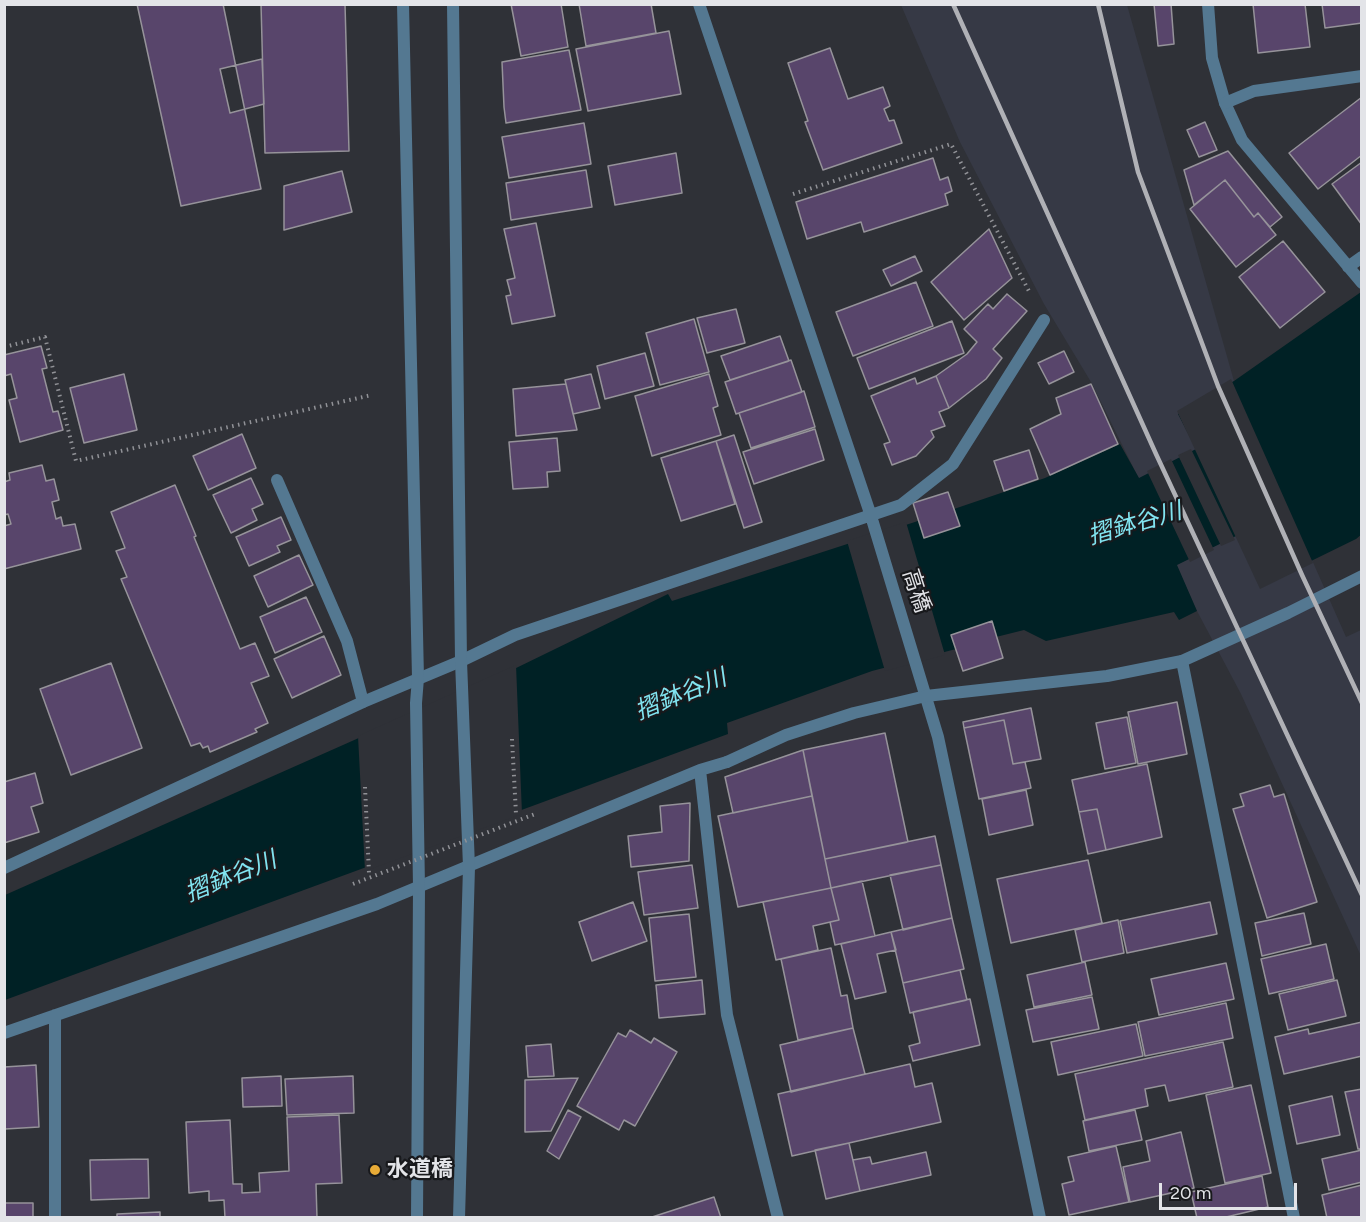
<!DOCTYPE html>
<meta charset="utf-8">
<style>
body{margin:0}
#map{position:relative;width:1366px;height:1222px;overflow:hidden;background:#2f3137;font-family:Figtree,sans-serif}
canvas{display:block}
.frame{position:absolute;inset:0;border:6px solid #e3e4e8;pointer-events:none}
.scale{position:absolute;left:1159px;top:1183px;width:138px;height:27px;box-sizing:border-box;border:3px solid #e3e4e8;border-top:0;padding-left:8px;font-size:18px;line-height:21px;white-space:nowrap;color:#e3e4e8;-webkit-text-stroke:4px #18191c;paint-order:stroke}
</style>
<div id="map">
<canvas width="1366" height="1222"></canvas>
<div class="frame"></div>
<div class="scale">20 m</div>
</div>
<script>
const c = document.querySelector('canvas').getContext('2d');
c.lineJoin = 'round';
function fillPath(path, color) {
  c.fillStyle = color;
  c.fill(path, 'evenodd');
}
function shape(rows) {
  const path = new Path2D();
  for (const r of rows) {
    path.moveTo(r[0], r[1]);
    for (let i = 2; i < r.length; i += 2) path.lineTo(r[i], r[i + 1]);
  }
  return path;
}
function stroke(path, color, width, dash) {
  c.strokeStyle = color;
  c.lineWidth = width;
  c.lineCap = dash ? 'butt' : 'round';
  c.setLineDash(dash || []);
  c.stroke(path);
}
function label(font, color, halo, rows, align = 'center') {
  c.font = font + ' Figtree,"Noto Sans JP",sans-serif';
  c.lineWidth = 4.5;
  c.setLineDash([]);
  c.textBaseline = 'middle';
  c.strokeStyle = halo;
  c.fillStyle = color;
  for (const [text, x, y, turn = 0] of rows) {
    c.save();
    c.translate(x, y);
    c.rotate((+turn || 0) * Math.PI / 180);
    c.textAlign = isNaN(turn) ? turn : align;
    if (halo) c.strokeText(text, 0, 0);
    c.fillText(text, 0, 0);
    c.restore();
  }
}
const built = shape([
 [901,5,1127,5,1234,381,1178,414,1197,449,1139,479,1091,382,1044,304,960,142],
 [1236,535,1260,586,1312,560,1346,637,1361,630,1361,956,1241,694,1197,611,1176,565]
]);
const water = shape([
 [1361,292,1362,534,1356,539,1260,586,1236,536,1177,565,1197,611,1179,620,1174,612,1046,641,1024,630,996,637,991,621,951,635,956,649,872,671,727,723,728,734,5,1000,5,895,512,670,668,594,672,601,918,521,925,538,959,526,954,509,1045,478,1120,444,1139,478,1196,449,1178,414,1234,381]
]);
const pier = shape([
 [1231,379,1313,563,1260,589,1177,411],
 [1191,449,1235,540,1221,546,1178,455],
 [1171,459,1214,550,1190,562,1147,471],
 [906,522,945,655,885,671,847,541],
 [516,665,522,814,365,871,358,736]
]);
const building = shape([
 [137,4,223,4,261,189,181,206,137,4],
 [261,4,345,4,349,151,265,153,261,4],
 [511,4,561,4,568,47,521,56,511,4],
 [579,4,651,4,656,33,586,46,579,4],
 [1154,4,1171,4,1174,44,1158,46,1154,4],
 [1253,4,1305,4,1310,47,1258,53,1253,4],
 [1322,4,1362,4,1362,23,1325,28,1322,4],
 [669,31,681,94,588,111,576,49,669,31],
 [830,48,848,99,883,87,890,106,884,109,889,121,894,120,902,143,823,170,805,122,808,121,788,63,830,48],
 [569,50,581,110,506,123,504,107,502,62,569,50],
 [262,59,264,104,230,113,220,69,262,59],
 [1362,97,1362,155,1318,189,1289,153,1362,97],
 [1205,122,1217,150,1199,157,1187,130,1205,122],
 [584,123,591,164,509,178,502,137,584,123],
 [1228,151,1282,217,1270,227,1258,213,1254,217,1225,180,1194,205,1184,170,1228,151],
 [676,153,682,193,615,205,608,166,676,153],
 [933,158,940,180,948,177,952,191,945,194,948,205,864,232,861,222,807,239,796,202,933,158],
 [1362,162,1362,225,1332,184,1362,162],
 [586,170,592,207,511,220,506,183,586,170],
 [342,171,352,212,284,230,284,186,342,171],
 [1225,180,1254,217,1258,213,1276,235,1236,267,1190,209,1225,180],
 [536,223,555,316,512,324,506,296,511,295,507,280,515,278,504,229,536,223],
 [989,229,1012,278,964,320,931,282,989,229],
 [1283,241,1325,292,1280,328,1239,277,1283,241],
 [915,256,922,271,891,286,883,270,915,256],
 [916,282,933,326,853,356,836,312,916,282],
 [1007,294,1027,311,993,349,1002,358,986,379,949,408,936,376,967,354,977,342,964,329,988,304,993,309,1007,294],
 [736,309,745,343,707,353,697,318,736,309],
 [694,319,709,372,660,385,646,333,694,319],
 [952,321,964,353,869,389,857,358,952,321],
 [780,336,789,361,730,380,721,356,780,336],
 [41,346,47,368,42,369,53,412,58,411,63,430,20,442,9,400,17,398,11,374,4,376,4,355,41,346],
 [1064,351,1074,372,1049,384,1038,363,1064,351],
 [645,353,654,386,605,399,597,366,645,353],
 [791,360,802,392,736,414,725,382,791,360],
 [124,374,137,430,84,443,70,388,124,374],
 [591,374,600,408,573,414,565,380,591,374],
 [709,374,718,406,713,408,721,435,652,456,635,396,709,374],
 [936,376,949,408,939,412,945,426,931,431,934,437,916,456,892,465,884,444,890,442,871,396,915,378,917,384,936,376],
 [566,384,577,430,516,436,513,389,566,384],
 [1091,384,1118,444,1050,475,1030,429,1061,414,1056,398,1091,384],
 [804,391,815,427,751,448,739,413,804,391],
 [815,429,824,460,754,484,743,452,815,429],
 [242,434,256,468,208,490,193,456,242,434],
 [734,435,762,522,744,528,716,441,734,435],
 [557,438,560,471,547,472,548,487,513,489,509,442,557,438],
 [716,441,735,504,681,521,661,458,716,441],
 [1029,450,1038,479,1004,491,994,461,1029,450],
 [42,465,46,481,54,479,59,500,52,502,56,519,61,517,63,526,75,524,81,549,4,569,4,526,11,524,8,514,4,515,4,482,10,480,9,473,42,465],
 [251,478,263,504,252,509,257,520,231,533,213,495,251,478],
 [175,485,196,536,194,537,240,649,255,643,269,676,251,683,268,723,255,729,257,732,210,752,208,746,203,748,200,743,191,746,121,579,127,577,116,551,125,548,111,512,175,485],
 [948,492,960,526,924,538,913,503,948,492],
 [281,517,291,540,277,546,280,552,249,566,236,537,281,517],
 [299,555,313,585,268,607,254,576,299,555],
 [306,597,322,632,275,653,260,617,306,597],
 [992,621,1003,658,963,671,951,635,992,621],
 [324,636,341,675,292,698,274,659,324,636],
 [111,663,142,748,71,775,40,689,111,663],
 [1177,702,1187,754,1138,764,1128,712,1177,702],
 [1031,708,1041,759,1013,764,1004,720,964,728,963,722,1031,708],
 [1127,717,1136,763,1105,769,1096,723,1127,717],
 [1004,720,1013,764,1025,762,1031,788,979,799,964,728,1004,720],
 [885,733,908,842,825,859,803,750,885,733],
 [803,750,812,796,733,813,725,777,803,750],
 [1147,764,1162,837,1106,850,1097,809,1079,812,1072,780,1147,764],
 [35,773,43,803,31,807,39,832,4,843,4,782,35,773],
 [1270,785,1274,797,1284,794,1317,902,1267,918,1233,809,1244,806,1240,794,1270,785],
 [1026,790,1033,825,989,835,982,799,1026,790],
 [812,796,831,888,738,907,718,816,812,796],
 [690,803,689,861,631,867,628,836,662,832,660,806,690,803],
 [1097,809,1106,850,1088,854,1079,812,1097,809],
 [935,836,941,865,831,888,825,859,935,836],
 [1088,860,1102,923,1011,943,997,879,1088,860],
 [692,865,698,908,644,915,638,872,692,865],
 [941,865,952,918,903,930,890,875,941,865],
 [862,881,875,936,835,945,830,922,839,920,831,888,862,881],
 [831,888,839,920,813,926,818,950,776,960,763,902,831,888],
 [633,902,647,941,592,961,579,922,633,902],
 [1210,902,1217,934,1127,953,1120,921,1210,902],
 [1304,913,1311,944,1262,956,1255,923,1304,913],
 [689,914,696,977,655,981,649,918,689,914],
 [952,918,964,969,903,983,891,932,952,918],
 [1118,920,1124,953,1082,962,1075,930,1118,920],
 [891,932,896,950,877,954,886,992,855,999,841,944,891,932],
 [1326,944,1334,979,1269,994,1261,959,1326,944],
 [831,948,841,996,847,995,853,1028,798,1040,781,959,831,948],
 [1085,962,1092,995,1034,1007,1027,975,1085,962],
 [1226,963,1234,999,1159,1015,1151,979,1226,963],
 [960,970,967,1000,910,1013,903,983,960,970],
 [702,980,705,1014,659,1018,656,985,702,980],
 [1337,980,1346,1016,1288,1030,1279,994,1337,980],
 [1092,997,1099,1029,1033,1042,1026,1010,1092,997],
 [970,999,980,1045,913,1061,909,1046,920,1043,913,1012,970,999],
 [1226,1003,1233,1038,1145,1056,1138,1022,1226,1003],
 [1362,1022,1362,1056,1284,1074,1275,1037,1308,1029,1309,1034,1362,1022],
 [1136,1024,1143,1056,1058,1075,1051,1042,1136,1024],
 [853,1028,865,1074,791,1092,780,1045,853,1028],
 [630,1030,651,1043,654,1038,677,1052,635,1126,624,1120,619,1130,577,1106,618,1033,626,1037,630,1030],
 [1223,1042,1233,1087,1169,1101,1165,1085,1145,1089,1148,1106,1085,1120,1075,1074,1223,1042],
 [551,1044,554,1076,528,1077,526,1046,551,1044],
 [910,1064,915,1087,932,1083,941,1122,792,1156,778,1094,910,1064],
 [36,1065,39,1127,5,1129,4,1138,4,1067,36,1065],
 [281,1076,282,1106,243,1107,242,1078,281,1076],
 [353,1076,354,1113,287,1115,285,1079,353,1076],
 [578,1078,551,1131,525,1132,525,1080,578,1078],
 [1251,1085,1271,1173,1225,1183,1206,1095,1251,1085],
 [1362,1089,1362,1149,1358,1149,1345,1092,1362,1089],
 [1332,1096,1340,1135,1297,1144,1289,1106,1332,1096],
 [568,1110,581,1117,559,1159,547,1151,568,1110],
 [1135,1110,1142,1140,1089,1151,1083,1121,1135,1110],
 [339,1115,342,1183,316,1184,317,1218,225,1218,224,1200,209,1201,209,1191,189,1193,186,1122,230,1120,233,1184,242,1184,242,1193,260,1192,259,1173,289,1171,287,1117,339,1115],
 [1181,1132,1194,1188,1130,1202,1123,1167,1150,1161,1146,1141,1181,1132],
 [849,1143,860,1191,826,1199,815,1150,849,1143],
 [1116,1146,1129,1202,1069,1215,1062,1184,1074,1181,1068,1157,1116,1146],
 [1362,1150,1362,1182,1329,1190,1322,1159,1362,1150],
 [926,1152,931,1175,860,1191,853,1160,870,1157,872,1164,926,1152],
 [148,1159,149,1198,91,1200,90,1160,148,1159],
 [1262,1176,1268,1207,1222,1218,1197,1218,1191,1192,1262,1176],
 [1362,1185,1362,1218,1327,1218,1322,1195,1362,1185],
 [714,1197,721,1218,649,1218,714,1197],
 [4,1203,33,1203,33,1218,4,1218,4,1203],
 [160,1212,160,1218,117,1218,117,1214,160,1212]
]);
const path = shape([
 [793,194,951,144,1030,293],
 [4,347,45,337,76,461,372,395],
 [512,739,516,814],
 [365,787,369,873]
]);
const service = shape([
 [277,480,347,641,363,702]
]);
const minor = shape([
 [699,4,871,516,938,737,1040,1218],
 [1208,4,1212,58,1225,103,1242,140,1362,283],
 [1348,267,1362,257],
 [1182,661,1294,1218],
 [700,770,727,1015,778,1218],
 [4,868,363,702,461,661,515,635,901,505,953,464,1044,320],
 [4,1033,377,904,700,770,727,762],
 [55,1218,55,1015]
]);
const tertiary = shape([
 [403,4,418,678,416,703,419,887,417,1218],
 [453,4,461,661,469,867,459,1218],
 [1225,103,1254,91,1362,76],
 [727,762,786,735,854,713,926,696,1107,676,1182,661,1288,613,1362,576]
]);
const rail = shape([
 [953,4,1156,454,1362,895],
 [1098,4,1138,172,1218,386,1302,575,1362,703]
]);
const pathBridge = shape([
 [353,884,535,814]
]);
const markers = [
 [375,1170,6,"#e8ab37"]
];
const streetNames = [
 ["高橋",916,591,72]
];
const poiNames = [
 ["水道橋",387,1170]
];
const waterNames = [
 ["摺鉢谷川",1135,524,-16],
 ["摺鉢谷川",681,695,-22],
 ["摺鉢谷川",231,877,-22]
];
fillPath(built, '#363945');
fillPath(water, '#002125');
fillPath(pier, '#2f3137');
fillPath(building, '#58456b');
stroke(building, '#96939a', 1.5);
stroke(path, '#919297', 4, [1.5, 4.5]);
stroke(service, '#547891', 12);
stroke(minor, '#547891', 12);
stroke(tertiary, '#547891', 12);
stroke(rail, '#b0b1b6', 4.5);
stroke(pathBridge, '#919297', 4, [1.5, 4.5]);
for (const [x, y, r, color] of markers) {
  const dot = new Path2D();
  dot.arc(x, y, r, 0, 2 * Math.PI);
  c.fillStyle = color;
  c.fill(dot);
  stroke(dot, '#18191c', 2);
}
label('22px', '#e3e4e8', '#18191c', streetNames);
label('bold 22px', '#e3e4e8', '#18191c', poiNames, 'left');
label('italic 24px', '#81e4f0', '#18191c', waterNames);
</script>
